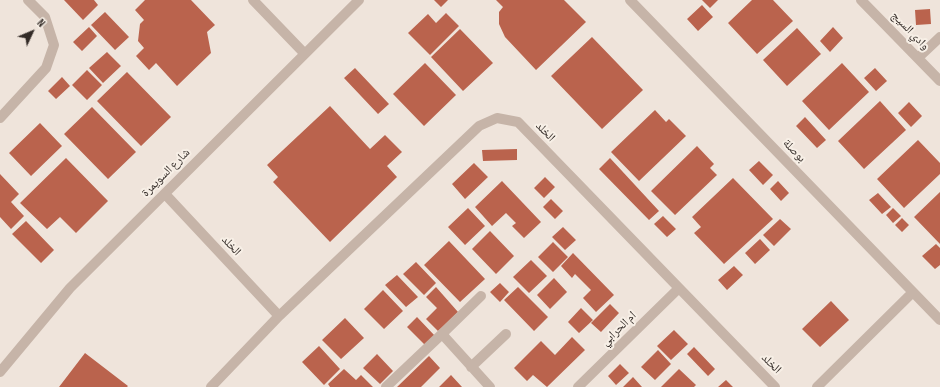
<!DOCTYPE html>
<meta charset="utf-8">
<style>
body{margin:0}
#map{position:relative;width:940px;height:387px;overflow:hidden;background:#efe4db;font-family:"Sofia Sans Condensed",sans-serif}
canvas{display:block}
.north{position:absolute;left:12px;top:12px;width:40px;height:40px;-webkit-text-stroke:3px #f7efe6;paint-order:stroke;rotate:46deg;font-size:11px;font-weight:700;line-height:16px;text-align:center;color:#332b27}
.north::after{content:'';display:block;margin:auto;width:14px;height:18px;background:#332b27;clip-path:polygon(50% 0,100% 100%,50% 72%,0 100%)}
</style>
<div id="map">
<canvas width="940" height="387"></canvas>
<div class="north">N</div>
</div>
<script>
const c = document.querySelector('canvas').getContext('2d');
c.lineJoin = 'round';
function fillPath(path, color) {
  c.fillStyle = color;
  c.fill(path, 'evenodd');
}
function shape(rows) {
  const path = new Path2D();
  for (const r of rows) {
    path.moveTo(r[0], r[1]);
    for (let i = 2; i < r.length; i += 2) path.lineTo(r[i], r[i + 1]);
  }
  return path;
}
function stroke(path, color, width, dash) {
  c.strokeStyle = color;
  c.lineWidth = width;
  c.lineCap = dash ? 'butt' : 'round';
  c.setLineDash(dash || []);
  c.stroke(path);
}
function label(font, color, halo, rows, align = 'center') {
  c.font = font + ' "Sofia Sans Condensed","Noto Naskh Arabic",sans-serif';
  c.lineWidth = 4;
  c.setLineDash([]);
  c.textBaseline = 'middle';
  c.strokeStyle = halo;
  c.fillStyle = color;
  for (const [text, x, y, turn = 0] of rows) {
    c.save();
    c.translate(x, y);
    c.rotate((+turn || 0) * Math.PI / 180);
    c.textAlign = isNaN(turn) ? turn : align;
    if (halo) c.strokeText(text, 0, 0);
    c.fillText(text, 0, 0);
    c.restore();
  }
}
const building = shape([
 [64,0,94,0,98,5,83,20],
 [145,0,191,0,215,25,207,32,211,53,177,86,156,63,149,70,136,56,144,48,138,41,140,24,144,20,135,10],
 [434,0,448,0,441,7],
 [496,0,564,0,586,22,536,70,505,37,499,24,499,12,503,7],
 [702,0,718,0,710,8],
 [752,0,773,0,793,21,757,54,728,23],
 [702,5,713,17,698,31,687,19],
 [930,9,931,24,916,25,915,10],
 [105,12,129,37,115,50,91,25],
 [446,13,459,26,430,55,408,33,428,14,436,23],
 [89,27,97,36,82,51,73,42],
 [833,27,843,38,830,52,820,41],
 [797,28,821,54,787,86,763,60],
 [460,29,493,63,463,91,431,57],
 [592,37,643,90,602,129,551,76],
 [107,52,121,66,103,83,89,68],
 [425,63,456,95,424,126,393,94],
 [842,63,869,92,829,130,802,101],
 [355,68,389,104,378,114,344,78],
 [875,68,887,81,876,91,864,78],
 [87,70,102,85,87,100,72,85],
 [127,72,171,117,141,146,97,101],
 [62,77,70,86,56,99,48,91],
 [880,101,906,130,864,169,838,141],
 [909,102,922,116,911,127,898,113],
 [330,106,370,149,385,135,402,152,387,166,397,177,330,242,273,182,278,177,267,165],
 [92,107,136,152,108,179,64,134],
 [655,110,666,122,669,119,686,136,639,181,611,152],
 [805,117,826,140,817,148,796,126],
 [40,123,62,146,31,176,9,153],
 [918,140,940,163,940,174,904,208,877,179],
 [697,146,714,164,710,168,717,175,675,215,651,191],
 [517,149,517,160,483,161,482,150],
 [66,158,108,201,76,233,60,217,47,229,20,203],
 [610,158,659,211,649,220,599,169],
 [759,161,773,175,763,185,749,170],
 [474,163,488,177,465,199,452,184],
 [0,174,19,194,11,202,24,216,11,229,0,217],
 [545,177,555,187,544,198,534,188],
 [733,178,773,219,724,264,694,233,701,227,692,217],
 [502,181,541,222,524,238,512,226,516,223,506,213,492,226,475,207],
 [778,181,789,193,781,201,770,189],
 [940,192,940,244,914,217],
 [878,193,891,207,882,214,869,200],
 [551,199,563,211,555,219,543,207],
 [468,208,485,226,465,245,448,227],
 [893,208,901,216,893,223,886,215],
 [663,216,676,229,667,237,654,224],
 [902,218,909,225,902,232,895,225],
 [780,219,791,229,774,246,763,235],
 [26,221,54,250,41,263,12,234],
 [563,227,576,240,565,250,552,237],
 [490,231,514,256,496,274,472,249],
 [760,239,770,250,755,264,745,253],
 [449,241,485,279,460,302,424,265],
 [553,242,568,257,553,272,538,257],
 [936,244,940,248,940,265,935,269,922,256],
 [573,253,614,295,596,312,583,298,591,290,575,274,572,278,561,266],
 [531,260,547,276,529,293,513,277],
 [416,262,436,283,424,295,403,274],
 [734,266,743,275,727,290,718,280],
 [397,275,418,297,406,307,385,285],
 [554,278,567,292,550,309,537,295],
 [500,283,509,292,500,302,490,292],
 [436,287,458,312,438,331,426,319,437,308,426,297],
 [518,287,548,317,534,331,504,300],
 [383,290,403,311,384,329,364,309],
 [831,301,849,320,820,347,802,329],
 [610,304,619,313,601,332,591,323],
 [581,308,593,320,579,333,568,322],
 [417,317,435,336,425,345,407,327],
 [345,318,364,338,341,359,322,340],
 [674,330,688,344,671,360,657,346],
 [572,337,585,350,547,387,533,375,527,381,514,368,541,341,555,355],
 [319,346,340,369,324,385,302,362],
 [694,347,715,369,708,376,687,354],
 [658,350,671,364,655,380,641,367],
 [85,353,128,386,127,387,59,387],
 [377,354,393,371,380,384,363,368],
 [429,356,440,368,421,387,397,387],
 [620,364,629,373,616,385,608,376],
 [344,369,356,380,361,375,373,387,330,387,328,384],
 [679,369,696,385,694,387,661,387],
 [451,375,462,387,439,387],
 [633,377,642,387,623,387],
 [726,380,733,387,718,387]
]);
const minor = shape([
 [253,0,304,53],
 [630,0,940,320],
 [861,0,940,81],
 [918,58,940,37],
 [0,118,46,68,54,45,45,17,28,0],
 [165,194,279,316],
 [481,296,442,334,490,387],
 [471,367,506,334],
 [0,372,70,288,359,0],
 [211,387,279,316,479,126,497,118,518,122,775,387],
 [386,387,442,334],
 [578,387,678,289],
 [817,387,913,292]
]);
const streetNames = [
 ["وادي السيج",910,31,46],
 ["الخلد",545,132,46],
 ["بوصلة",794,151,46],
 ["شارع السويمرة",166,173,-45],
 ["الخلد",231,246,47],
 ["ام الحرابي",619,329,-44],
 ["الخلد",771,364,45]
];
fillPath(building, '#ba634d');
stroke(minor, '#c6b4a8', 10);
label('12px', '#332b27', '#f7efe6', streetNames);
</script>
